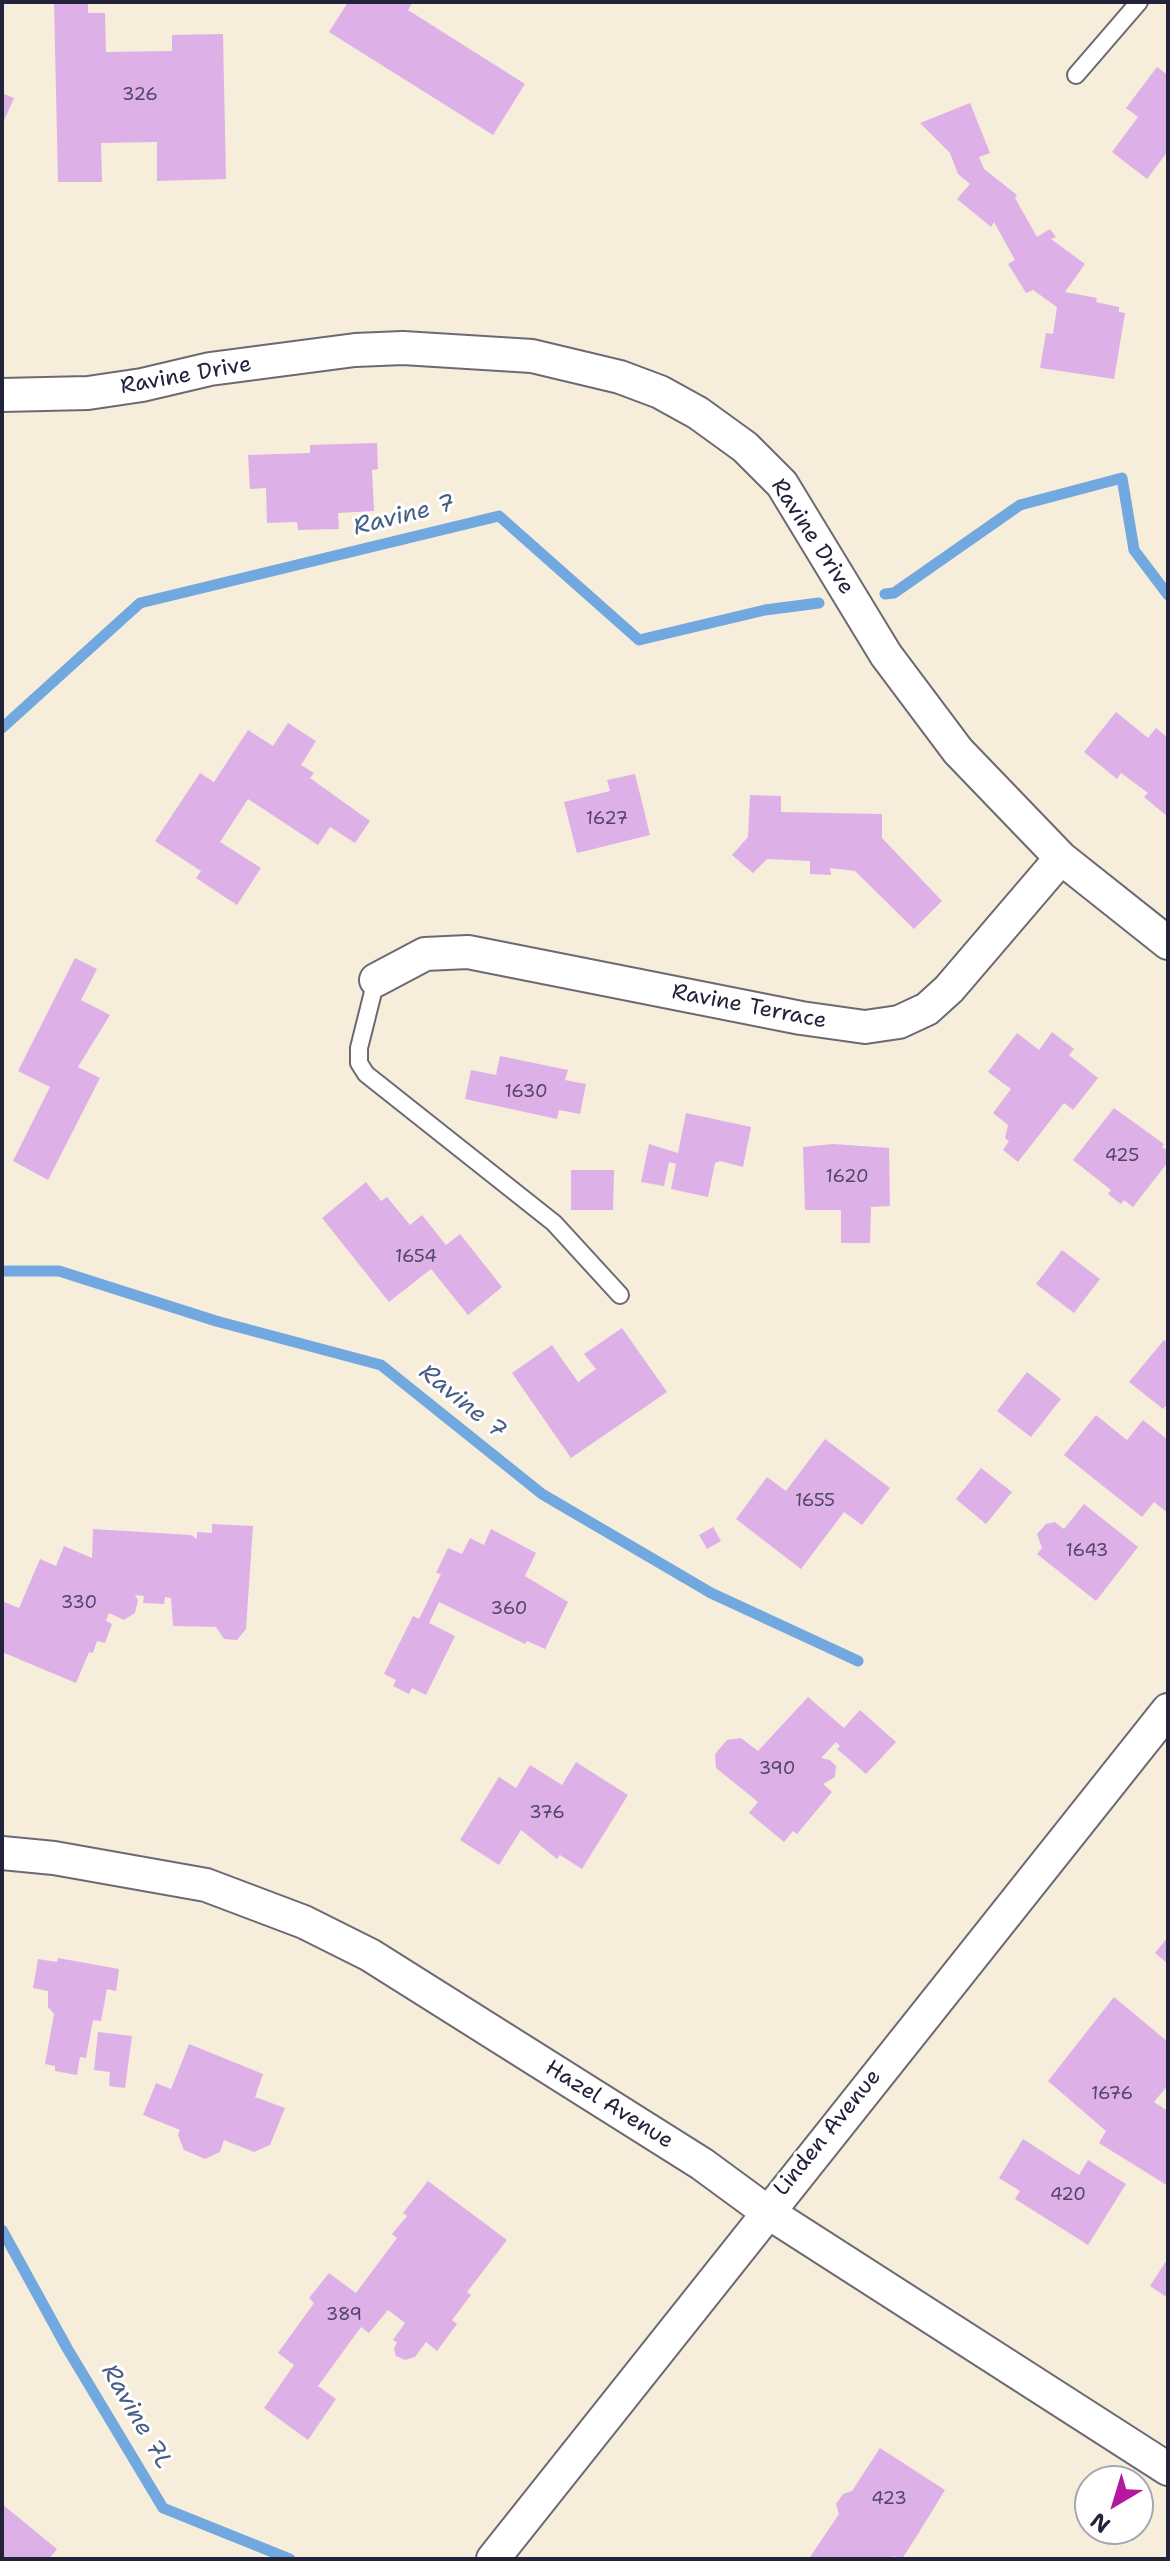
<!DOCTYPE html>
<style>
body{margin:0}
#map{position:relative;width:1170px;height:2561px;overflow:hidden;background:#f7eddb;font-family:"Shantell Sans",sans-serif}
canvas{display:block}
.frame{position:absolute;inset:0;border:4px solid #22223b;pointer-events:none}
.north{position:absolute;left:1074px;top:2465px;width:80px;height:80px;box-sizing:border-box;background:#fff;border:2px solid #a7a7b1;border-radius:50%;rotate:218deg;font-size:22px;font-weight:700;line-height:32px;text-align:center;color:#22223b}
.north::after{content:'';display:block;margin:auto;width:28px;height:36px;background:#b5179e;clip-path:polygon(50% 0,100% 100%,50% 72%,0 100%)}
</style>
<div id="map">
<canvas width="1170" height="2561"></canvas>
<div class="frame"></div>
<div class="north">N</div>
</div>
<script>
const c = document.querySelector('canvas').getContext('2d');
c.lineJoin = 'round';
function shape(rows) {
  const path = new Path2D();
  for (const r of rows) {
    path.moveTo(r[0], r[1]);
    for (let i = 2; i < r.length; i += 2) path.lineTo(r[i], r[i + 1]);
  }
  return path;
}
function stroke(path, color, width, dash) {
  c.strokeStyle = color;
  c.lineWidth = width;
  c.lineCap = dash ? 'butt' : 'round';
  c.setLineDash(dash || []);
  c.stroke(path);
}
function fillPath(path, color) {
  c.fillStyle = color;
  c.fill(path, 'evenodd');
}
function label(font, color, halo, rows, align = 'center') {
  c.font = font + ' "Shantell Sans",sans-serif';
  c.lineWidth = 6;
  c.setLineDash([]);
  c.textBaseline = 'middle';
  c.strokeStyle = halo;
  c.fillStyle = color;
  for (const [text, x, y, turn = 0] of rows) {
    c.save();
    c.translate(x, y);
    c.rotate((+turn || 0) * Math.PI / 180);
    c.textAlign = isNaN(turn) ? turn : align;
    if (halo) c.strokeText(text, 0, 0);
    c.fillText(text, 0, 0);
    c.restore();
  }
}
const stream = shape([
 [885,594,894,593,1020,505,1122,478,1134,550,1168,595],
 [2,728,140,603,499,516,639,640,765,610,819,603],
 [2,1271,59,1271,216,1321,381,1365,542,1494,711,1593,858,1661],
 [2,2230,67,2348,163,2508,290,2559]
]);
const building = shape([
 [54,2,88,2,88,13,105,13,106,52,172,51,172,35,223,34,226,179,157,181,157,142,101,143,102,182,58,182],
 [348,2,413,2,408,10,525,84,493,135,329,32],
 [1157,67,1168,75,1168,151,1147,179,1112,152,1138,117,1126,108],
 [2,93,14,98,2,125],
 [970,103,990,153,979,157,984,169,1017,195,1015,198,1037,237,1050,229,1056,237,1051,239,1085,264,1065,292,1097,298,1096,302,1119,307,1119,312,1125,313,1114,379,1040,368,1046,333,1053,334,1057,307,1033,290,1026,293,1008,264,1015,260,994,222,991,227,957,199,970,184,958,174,950,153,920,123],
 [377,443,378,469,372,470,374,511,338,513,339,529,298,530,297,522,267,523,266,488,250,489,248,455,310,453,310,445],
 [1116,712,1148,738,1156,728,1168,738,1168,817,1144,797,1148,793,1121,773,1117,779,1084,752],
 [288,723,316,741,301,765,314,773,310,778,370,821,355,843,330,827,318,845,248,799,220,842,261,868,237,905,196,878,201,871,155,841,200,773,214,782,248,730,273,746],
 [635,774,650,835,577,853,564,802,610,791,607,780],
 [750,795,781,796,781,812,882,814,882,838,942,901,914,929,855,871,830,868,831,875,810,874,810,861,767,859,753,873,732,855,748,837],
 [75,958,97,969,81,1000,110,1015,78,1067,100,1078,48,1180,13,1161,50,1087,18,1071],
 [1052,1032,1074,1049,1069,1055,1098,1078,1073,1110,1064,1103,1018,1162,1003,1150,1009,1141,1005,1138,1008,1125,993,1113,1011,1089,988,1072,1017,1033,1039,1050],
 [500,1056,568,1070,565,1080,586,1084,580,1114,559,1110,557,1119,465,1099,471,1070,496,1075],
 [1114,1108,1164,1144,1162,1147,1168,1151,1168,1162,1133,1207,1124,1200,1121,1204,1108,1194,1111,1190,1073,1160],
 [686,1113,751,1127,743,1167,720,1161,715,1163,708,1197,671,1189,676,1164,669,1162,664,1186,641,1182,649,1144,678,1153],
 [833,1144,889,1148,890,1206,871,1207,870,1243,841,1243,841,1210,805,1210,803,1147],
 [571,1170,614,1170,613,1210,571,1210],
 [366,1182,381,1201,387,1197,410,1225,422,1215,446,1245,460,1234,502,1287,468,1315,431,1269,389,1302,322,1218],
 [1062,1250,1100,1279,1074,1313,1036,1284],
 [622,1328,667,1392,571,1458,512,1373,552,1345,578,1382,596,1369,584,1354],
 [1164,1340,1168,1343,1168,1403,1163,1409,1129,1382],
 [1027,1372,1061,1399,1031,1437,997,1411],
 [1096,1415,1127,1440,1143,1420,1168,1440,1168,1513,1154,1502,1142,1517,1064,1455],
 [825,1439,890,1488,862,1525,844,1512,801,1569,736,1519,767,1477,786,1491],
 [981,1468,1012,1492,986,1524,956,1499],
 [1084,1504,1138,1547,1096,1601,1037,1554,1042,1548,1037,1534,1046,1524,1055,1522,1064,1529],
 [212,1524,253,1526,246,1629,237,1640,224,1639,216,1627,173,1626,171,1598,165,1597,164,1604,143,1603,144,1596,135,1595,138,1600,135,1613,124,1620,109,1613,106,1621,112,1624,105,1643,97,1641,93,1653,89,1652,76,1683,2,1652,2,1601,19,1608,40,1559,56,1566,64,1546,92,1558,93,1529,191,1535,197,1539,197,1532,212,1533],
 [713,1527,721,1541,707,1549,699,1535],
 [491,1529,536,1553,525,1576,568,1602,545,1649,527,1641,525,1644,439,1602,429,1623,455,1636,426,1695,412,1688,409,1694,393,1686,396,1680,384,1674,413,1616,419,1619,441,1574,436,1573,448,1548,462,1554,470,1538,484,1545],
 [808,1697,844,1728,860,1710,896,1742,866,1774,837,1749,840,1746,836,1742,821,1758,830,1760,836,1766,835,1777,823,1784,832,1792,797,1834,793,1831,784,1842,749,1813,758,1802,716,1768,715,1754,727,1740,741,1738,758,1751],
 [576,1762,628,1795,582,1869,560,1855,557,1859,521,1830,499,1865,460,1840,499,1777,516,1788,530,1765,562,1785],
 [1168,1937,1168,1964,1155,1953],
 [58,1958,119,1969,116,1991,107,1989,101,2021,93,2020,86,2058,80,2057,77,2075,55,2071,55,2066,45,2064,54,2014,48,2007,48,1991,33,1988,38,1959,57,1962],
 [1114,1997,1168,2042,1168,2085,1154,2102,1168,2111,1168,2186,1099,2143,1106,2131,1048,2081],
 [98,2032,132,2036,125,2088,109,2086,110,2072,94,2070],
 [189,2044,263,2074,255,2097,285,2108,270,2145,254,2152,224,2140,220,2152,205,2159,184,2150,178,2135,180,2130,143,2115,156,2083,171,2089],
 [1023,2139,1079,2175,1088,2160,1126,2184,1088,2245,1015,2199,1020,2191,999,2178],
 [428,2181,507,2240,467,2292,471,2295,452,2320,457,2324,437,2351,426,2342,415,2357,405,2360,396,2356,394,2349,397,2342,393,2340,405,2323,388,2310,369,2333,361,2327,318,2386,336,2399,308,2440,264,2408,294,2365,278,2353,314,2303,309,2298,329,2273,356,2293,397,2238,392,2234,407,2216,403,2213],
 [1168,2258,1168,2298,1150,2286],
 [880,2448,945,2490,918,2534,902,2559,894,2556,891,2559,813,2559,810,2557,839,2514,836,2504,843,2494,852,2491],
 [2,2504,57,2549,49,2559,2,2559]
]);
const lane = shape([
 [1076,75,1139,2],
 [376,980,359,1048,359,1063,366,1074,554,1223,620,1295]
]);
const street = shape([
 [2,395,88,393,142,385,210,369,355,350,403,348,532,356,620,377,660,392,698,413,745,447,782,484,886,655,958,751,1061,858,1168,943],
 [376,980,425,954,468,952,801,1018,865,1027,899,1022,927,1009,949,989,1061,858],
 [2,1853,54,1858,206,1885,304,1922,370,1955,702,2164,766,2211,1168,2469],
 [493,2559,1168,1710]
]);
const numberNames = [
 ["326",140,95],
 ["1627",607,819],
 ["1630",526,1092],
 ["425",1122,1156],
 ["1620",847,1177],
 ["1654",416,1257],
 ["1655",815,1501],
 ["1643",1087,1551],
 ["330",79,1603],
 ["360",509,1609],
 ["390",777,1769],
 ["376",547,1813],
 ["1676",1112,2094],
 ["420",1068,2195],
 ["389",344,2315],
 ["423",889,2499]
];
const streetNames = [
 ["Ravine Drive",186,376,-10],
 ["Ravine Drive",812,537,57],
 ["Ravine Terrace",749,1007,11],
 ["Hazel Avenue",609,2105,32],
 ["Linden Avenue",828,2133,-51]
];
const waterNames = [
 ["Ravine 7",404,516,-14],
 ["Ravine 7",462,1402,39],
 ["Ravine 7L",136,2417,60]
];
stroke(stream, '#72a8e0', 11);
fillPath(building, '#deb0e8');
stroke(lane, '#6d6973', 20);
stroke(street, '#6d6973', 36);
stroke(lane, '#fff', 16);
stroke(street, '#fff', 32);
label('18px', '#514666', null, numberNames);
label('22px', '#22223b', '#fff', streetNames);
label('italic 24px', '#465e85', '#fff', waterNames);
</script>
